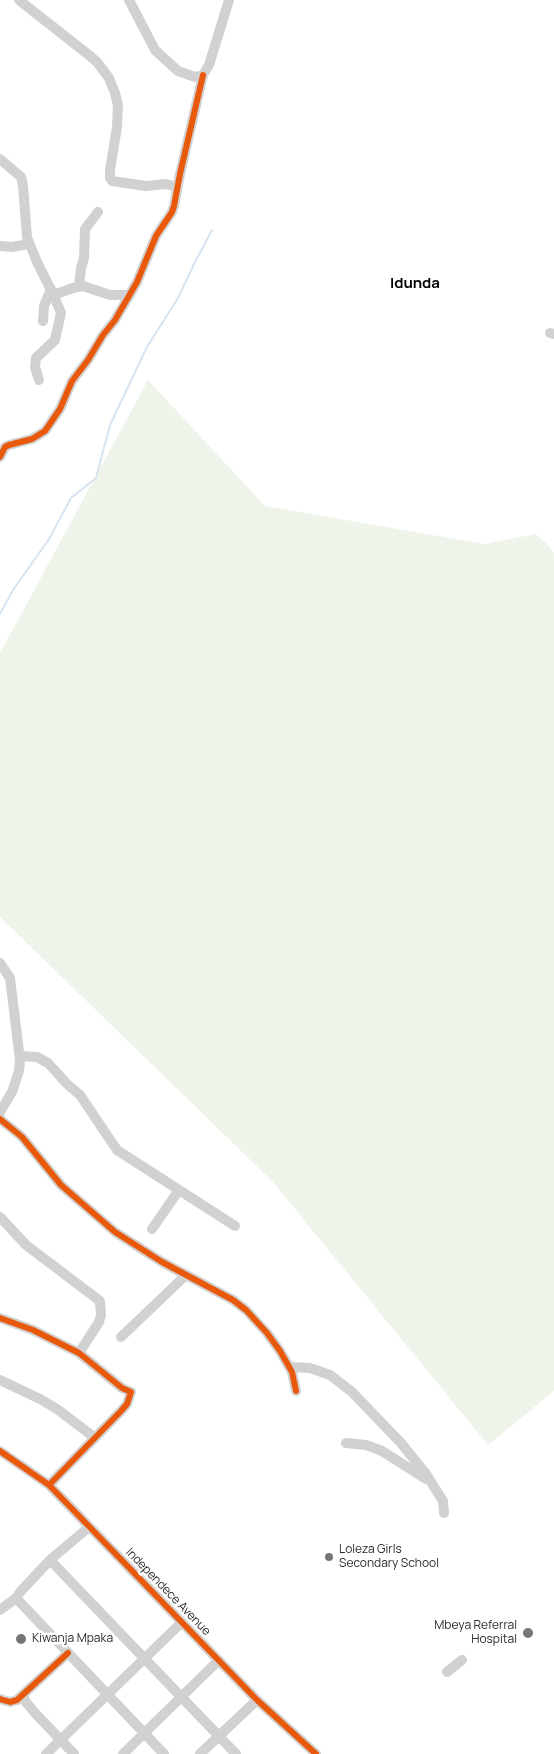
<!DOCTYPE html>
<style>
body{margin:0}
canvas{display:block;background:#fff}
</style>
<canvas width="554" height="1754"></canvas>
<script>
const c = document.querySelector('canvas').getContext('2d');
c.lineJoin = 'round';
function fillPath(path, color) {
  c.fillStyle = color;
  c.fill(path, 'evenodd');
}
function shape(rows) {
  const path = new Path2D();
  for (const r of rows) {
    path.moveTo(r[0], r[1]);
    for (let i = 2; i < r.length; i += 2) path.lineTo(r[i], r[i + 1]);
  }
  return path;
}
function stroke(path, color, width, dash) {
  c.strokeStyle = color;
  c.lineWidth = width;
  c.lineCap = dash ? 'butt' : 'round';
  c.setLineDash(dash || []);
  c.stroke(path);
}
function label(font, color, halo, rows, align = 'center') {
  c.font = font + ' Manrope,sans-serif';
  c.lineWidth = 5;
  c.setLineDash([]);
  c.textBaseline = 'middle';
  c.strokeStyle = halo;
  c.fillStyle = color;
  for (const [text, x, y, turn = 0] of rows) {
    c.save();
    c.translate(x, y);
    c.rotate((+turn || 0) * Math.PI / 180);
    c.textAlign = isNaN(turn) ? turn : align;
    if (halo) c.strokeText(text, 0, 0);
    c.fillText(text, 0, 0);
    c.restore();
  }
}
const green = shape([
 [148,380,265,506,484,544,536,534,548,545,554,553,554,1391,488,1445,272,1181,0,917,0,653]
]);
const stream = shape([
 [0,614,13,590,49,539,71,498,96,478,110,425,147,347,178,298,195,262,212,230]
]);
const minor = shape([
 [19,0,90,56,97,62,109,78,115,93,118,105,117,127,110,170,110,178,112,181,146,186,166,184,177,187],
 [129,0,155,50,178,71,195,77,203,75,209,65,229,0],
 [0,159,21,177,23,185,27,237,37,262,53,294,59,293,73,288,83,286,110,295,130,295],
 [0,246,12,247,29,244],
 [79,286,81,268,84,258,85,229,98,212],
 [43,321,44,306,51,289],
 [550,333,554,334],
 [39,380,35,367,36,358,55,340,61,313,53,294],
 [0,457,5,447,9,445,32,439,45,431,60,409,72,381,88,360,103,335,115,320,137,282,156,236,172,212,174,206,180,174,203,75],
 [0,963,10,978,20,1060,19,1071,12,1092,0,1112],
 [20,1056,37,1057,48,1063,67,1084,80,1095,117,1150,235,1226],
 [0,1119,22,1137,61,1185,115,1232,162,1262,233,1300,246,1310,267,1333,280,1351,292,1372,296,1391],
 [0,1217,26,1245,100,1301,101,1315,99,1322,79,1353],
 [152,1229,179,1190],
 [0,1318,33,1330,79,1353,122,1388,131,1392,127,1404,121,1411,49,1485],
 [121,1337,186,1275],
 [290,1367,310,1368,330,1375,352,1392,401,1443,426,1474,443,1501,444,1513],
 [0,1380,40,1399,57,1409,94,1437],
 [346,1443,366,1445,382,1451,426,1479],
 [0,1451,49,1485,257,1700,316,1754],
 [50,1560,236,1754],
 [16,1598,164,1754],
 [0,1610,16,1598,21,1591,50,1560,89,1527],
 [447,1672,462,1660],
 [23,1694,25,1701,36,1714,74,1754],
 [0,1699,10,1702,17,1700,68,1653],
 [46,1754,181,1623],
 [123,1754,218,1661],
 [200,1754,257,1700]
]);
const cycleway = shape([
 [0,457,5,447,9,445,32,439,45,431,60,409,72,381,88,360,103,335,115,320,137,282,156,236,172,212,174,206,180,174,203,75],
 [0,1119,22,1137,61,1185,115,1232,162,1262,233,1300,246,1310,267,1333,280,1351,292,1372,296,1391],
 [0,1318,33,1330,79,1353,122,1388,131,1392,127,1404,121,1411,49,1485],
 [0,1451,49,1485,257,1700,316,1754],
 [0,1699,10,1702,17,1700,68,1653]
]);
const markers = [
 [329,1557,5,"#767676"],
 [528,1633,6,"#767676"],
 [21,1639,6,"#767676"]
];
const poiNames = [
 ["Loleza Girls",339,1550],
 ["Secondary School",339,1564],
 ["Mbeya Referral",517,1626,"right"],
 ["Hospital",517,1640,"right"],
 ["Kiwanja Mpaka",32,1639]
];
const streetNames = [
 ["Independece Avenue",168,1592,46]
];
const quarterNames = [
 ["Idunda",415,284]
];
fillPath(green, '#eef4ea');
stroke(stream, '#d6e4f1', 2);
stroke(minor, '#d1d1d1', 10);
stroke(cycleway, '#e8590c', 6);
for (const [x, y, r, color] of markers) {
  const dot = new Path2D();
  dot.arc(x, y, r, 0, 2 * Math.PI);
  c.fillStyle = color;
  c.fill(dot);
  stroke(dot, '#fff', 2);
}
label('12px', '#2c2c2c', '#fff', poiNames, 'left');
label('12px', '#2c2c2c', '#fff', streetNames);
label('bold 15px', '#000', '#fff', quarterNames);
</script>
